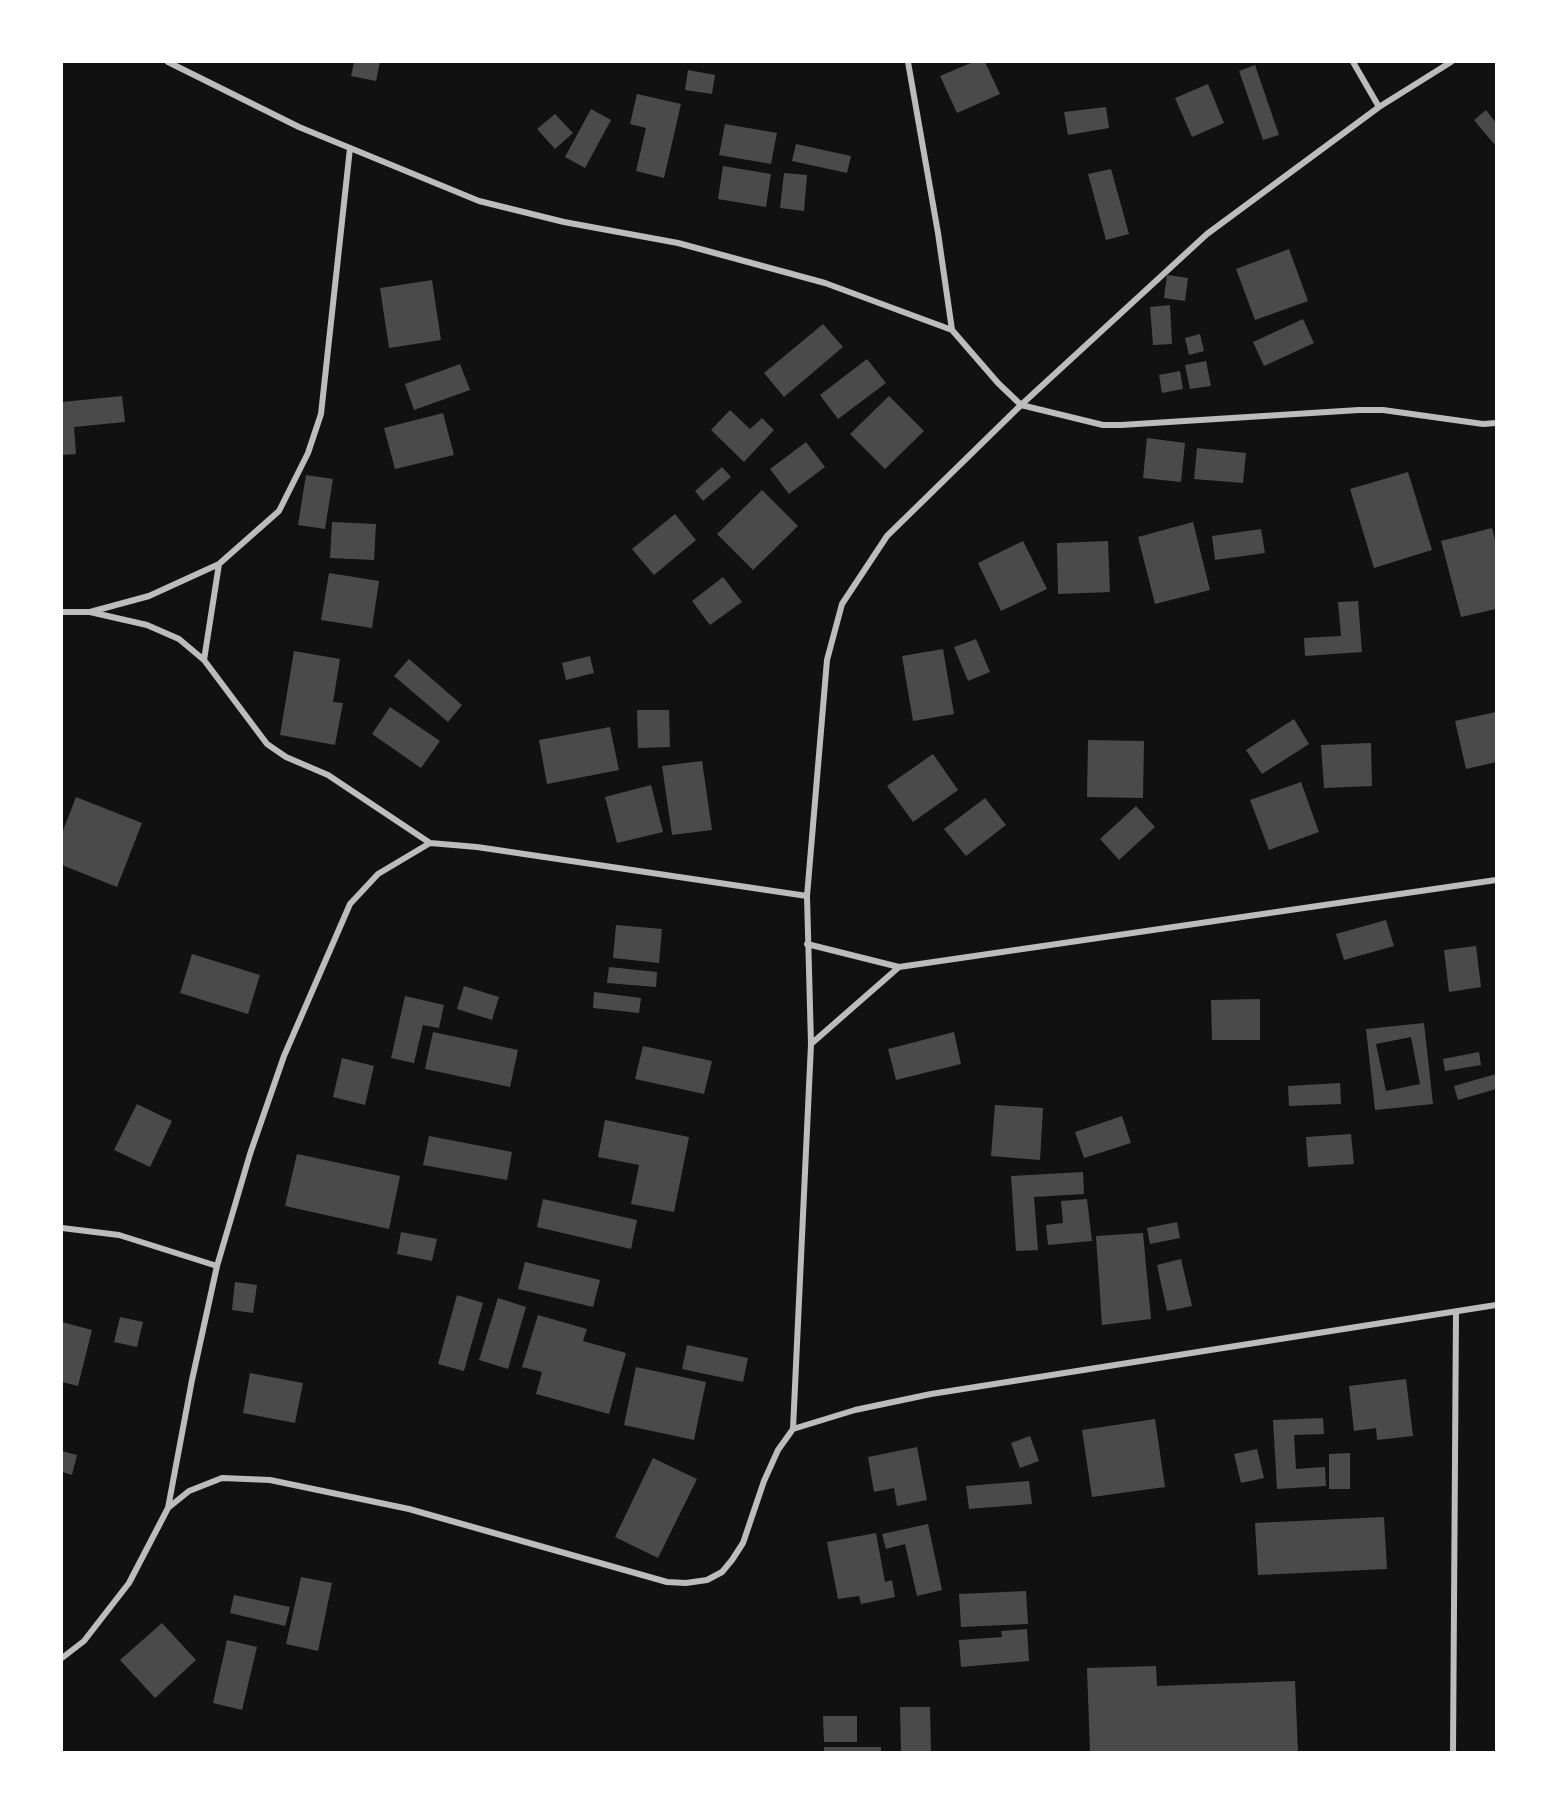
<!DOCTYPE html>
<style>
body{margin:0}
#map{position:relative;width:1558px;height:1814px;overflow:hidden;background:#111;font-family:Raleway,sans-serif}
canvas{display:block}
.frame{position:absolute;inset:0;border:63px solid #fff;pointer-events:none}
</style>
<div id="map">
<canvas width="1558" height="1814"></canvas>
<div class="frame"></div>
</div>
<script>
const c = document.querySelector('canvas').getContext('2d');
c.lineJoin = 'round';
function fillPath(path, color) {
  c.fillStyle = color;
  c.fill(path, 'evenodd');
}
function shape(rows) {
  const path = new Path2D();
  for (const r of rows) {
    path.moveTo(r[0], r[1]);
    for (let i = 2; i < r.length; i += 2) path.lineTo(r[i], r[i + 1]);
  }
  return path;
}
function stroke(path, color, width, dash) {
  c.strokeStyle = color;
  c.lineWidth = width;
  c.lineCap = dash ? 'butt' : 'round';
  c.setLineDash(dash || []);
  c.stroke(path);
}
const building = shape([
 [354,62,380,62,376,81,351,76],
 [973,62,985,62,1000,94,957,113,940,76],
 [1255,65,1279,135,1263,140,1239,71],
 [688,70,715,75,712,94,685,90],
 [1208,84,1224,123,1192,137,1175,98],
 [637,94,681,104,664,178,636,171,646,128,630,124],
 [1106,107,1109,128,1068,135,1064,112],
 [591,109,611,120,585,168,565,157],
 [1486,110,1496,123,1496,142,1494,144,1474,120],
 [555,114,573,133,555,149,537,129],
 [725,124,777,133,771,164,719,155],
 [796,144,851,156,847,173,792,161],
 [723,166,771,174,766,207,718,199],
 [1111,169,1129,234,1106,240,1088,174],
 [784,173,807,175,804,211,780,208],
 [1289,249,1308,301,1255,320,1236,269],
 [1167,275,1188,278,1185,301,1164,298],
 [432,280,441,340,389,348,380,288],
 [1170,305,1172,344,1153,345,1150,307],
 [1303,319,1314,343,1264,366,1253,342],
 [823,324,843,347,784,397,764,373],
 [1200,334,1204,351,1189,355,1185,338],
 [867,359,886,383,838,419,820,395],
 [1206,361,1211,386,1190,389,1185,365],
 [460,364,470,390,414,410,405,384],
 [1180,371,1183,389,1162,393,1159,375],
 [122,396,125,422,74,427,76,454,62,455,62,402],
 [889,396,924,431,885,469,850,434],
 [730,410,750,429,762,418,774,430,744,462,711,430],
 [443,413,454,455,395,469,384,428],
 [1147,438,1185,443,1181,482,1143,478],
 [806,442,825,467,789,494,770,469],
 [1197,448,1246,453,1243,483,1194,479],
 [722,467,731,477,703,501,695,491],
 [1408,472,1432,550,1374,568,1350,489],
 [306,475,333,479,325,529,298,525],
 [762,490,798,526,753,570,717,534],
 [675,514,696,540,654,575,632,549],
 [332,522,376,524,374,560,330,558],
 [1193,522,1210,590,1155,604,1138,537],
 [1492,528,1496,544,1496,609,1461,617,1441,541],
 [1261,529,1265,553,1215,560,1212,536],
 [1023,541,1047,589,1001,611,978,563],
 [1108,541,1110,592,1058,594,1057,543],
 [329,573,379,581,372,628,321,620],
 [723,577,742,602,710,625,692,601],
 [1358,601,1362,652,1305,656,1304,638,1341,636,1338,602],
 [976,639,990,672,968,681,954,647],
 [943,649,954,714,913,721,902,656],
 [294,651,340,659,333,702,343,703,335,745,280,735],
 [590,656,594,673,566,680,562,663],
 [409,659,462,705,448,722,394,676],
 [390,707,440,741,421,768,372,734],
 [637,710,669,710,670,747,638,748],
 [1496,712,1496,762,1466,769,1455,721],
 [1294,719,1309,744,1262,774,1246,750],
 [610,727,619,770,547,784,539,740],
 [1088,740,1144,741,1143,798,1087,797],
 [1371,743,1372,786,1324,788,1321,745],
 [933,754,958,790,913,822,887,786],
 [702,761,712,830,672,835,662,766],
 [1301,782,1319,832,1269,850,1250,800],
 [651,785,663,832,617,843,605,797],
 [76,797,142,823,117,887,62,865,62,833],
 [985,798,1006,825,966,856,944,829],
 [1136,806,1155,827,1119,860,1100,839],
 [1386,920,1394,946,1344,960,1336,934],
 [616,925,662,929,659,963,613,958],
 [1476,946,1481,987,1449,992,1444,950],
 [192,954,260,975,248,1014,180,993],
 [609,967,657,972,656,987,607,983],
 [464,986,499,997,492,1020,457,1009],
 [594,992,641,998,639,1013,593,1008],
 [405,996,444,1005,439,1028,423,1025,414,1063,391,1058],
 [1260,999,1260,1040,1212,1040,1211,1000],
 [1424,1023,1433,1104,1375,1110,1366,1029],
 [1411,1037,1420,1084,1386,1091,1376,1044],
 [433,1032,518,1050,510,1087,425,1069],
 [954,1032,961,1064,896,1080,888,1049],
 [643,1046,712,1061,704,1094,635,1079],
 [1479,1052,1481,1065,1445,1071,1443,1059],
 [342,1058,374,1066,365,1105,333,1097],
 [1496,1074,1496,1089,1458,1100,1454,1086],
 [1340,1083,1341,1104,1289,1106,1288,1086],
 [137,1104,172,1121,150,1167,114,1150],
 [995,1105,1043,1108,1040,1160,991,1156],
 [1122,1116,1131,1143,1084,1158,1075,1132],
 [605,1120,689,1137,674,1212,631,1204,639,1165,598,1157],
 [1351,1134,1354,1164,1308,1167,1306,1137],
 [429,1136,512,1152,507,1180,423,1165],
 [297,1154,400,1176,389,1229,285,1206],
 [1083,1172,1084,1194,1034,1197,1038,1250,1016,1251,1011,1176],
 [543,1199,637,1220,631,1249,537,1227],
 [1087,1199,1092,1241,1048,1245,1046,1225,1063,1223,1061,1201],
 [1177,1222,1180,1238,1150,1244,1147,1228],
 [401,1232,437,1239,432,1261,397,1254],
 [1143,1233,1151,1319,1102,1325,1096,1236],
 [1181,1259,1192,1306,1167,1311,1157,1265],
 [525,1262,600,1280,593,1307,518,1289],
 [235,1282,257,1285,253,1313,232,1310],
 [457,1295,483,1303,464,1371,438,1364],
 [498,1298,526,1307,508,1369,479,1360],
 [538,1315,587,1329,583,1341,626,1353,609,1414,536,1394,542,1372,522,1367],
 [120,1317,143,1322,137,1347,114,1342],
 [62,1322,92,1330,78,1386,62,1382],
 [687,1345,748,1358,743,1382,682,1369],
 [636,1367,706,1382,694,1440,624,1425],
 [250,1373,303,1383,295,1423,243,1413],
 [1406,1379,1413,1436,1377,1440,1376,1428,1354,1431,1349,1386],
 [1323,1418,1324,1434,1294,1435,1296,1469,1325,1467,1326,1486,1277,1489,1273,1420],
 [1155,1419,1165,1487,1092,1497,1082,1430],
 [1030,1436,1039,1461,1020,1468,1011,1443],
 [917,1447,927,1500,897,1506,894,1488,874,1492,868,1457],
 [1257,1449,1264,1478,1241,1483,1234,1454],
 [62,1451,77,1455,72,1475,62,1472],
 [1350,1453,1350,1489,1329,1489,1329,1454],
 [653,1458,697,1479,658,1558,615,1537],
 [1029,1481,1032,1504,969,1509,966,1486],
 [1384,1517,1387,1569,1258,1575,1255,1523],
 [928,1524,942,1590,917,1596,905,1544,886,1549,882,1534],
 [876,1533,885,1582,892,1580,895,1597,861,1604,859,1596,838,1599,827,1542],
 [301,1577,332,1583,318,1651,286,1644],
 [1026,1591,1028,1624,961,1627,959,1594],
 [234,1595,290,1607,285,1626,230,1613],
 [162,1623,196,1660,155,1698,120,1660],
 [1027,1629,1029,1661,961,1667,959,1640,1002,1637,1001,1631],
 [227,1640,257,1647,242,1710,213,1703],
 [1156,1666,1157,1686,1295,1681,1298,1752,1090,1752,1087,1668],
 [900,1707,930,1707,931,1752,901,1752],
 [823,1716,857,1716,857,1742,824,1742],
 [824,1747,881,1747,881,1752,824,1752]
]);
const minor = shape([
 [168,62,299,127,479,201,564,222,678,243,825,283,952,330,998,383,1021,405,1103,425,1121,425,1359,410,1383,410,1483,424,1496,423],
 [908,62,938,233,952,330],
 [1353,62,1379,107],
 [62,612,90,612,147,625,179,639,204,660,267,744,286,757,328,775,430,843],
 [90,612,149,596,219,564,279,511,308,453,321,414,350,148],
 [204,660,219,564],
 [807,944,899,967],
 [811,1044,899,967,1496,880],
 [62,1228,119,1235,217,1266],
 [793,1429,811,1044,807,896,827,660,842,604,887,536,1021,405,1207,234,1379,107,1451,62],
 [168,1508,192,1380,217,1266,250,1154,284,1056,350,904,378,874,430,843,477,847,807,896],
 [62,1658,84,1641,129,1583,168,1508,189,1491,222,1478,270,1480,409,1509,667,1582,686,1583,707,1580,722,1572,732,1560,743,1543,764,1481,778,1450,793,1429,855,1410,931,1394,1496,1305],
 [1453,1752,1456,1312]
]);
fillPath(building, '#4a4a4a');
stroke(minor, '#bcbcbc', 6);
</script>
